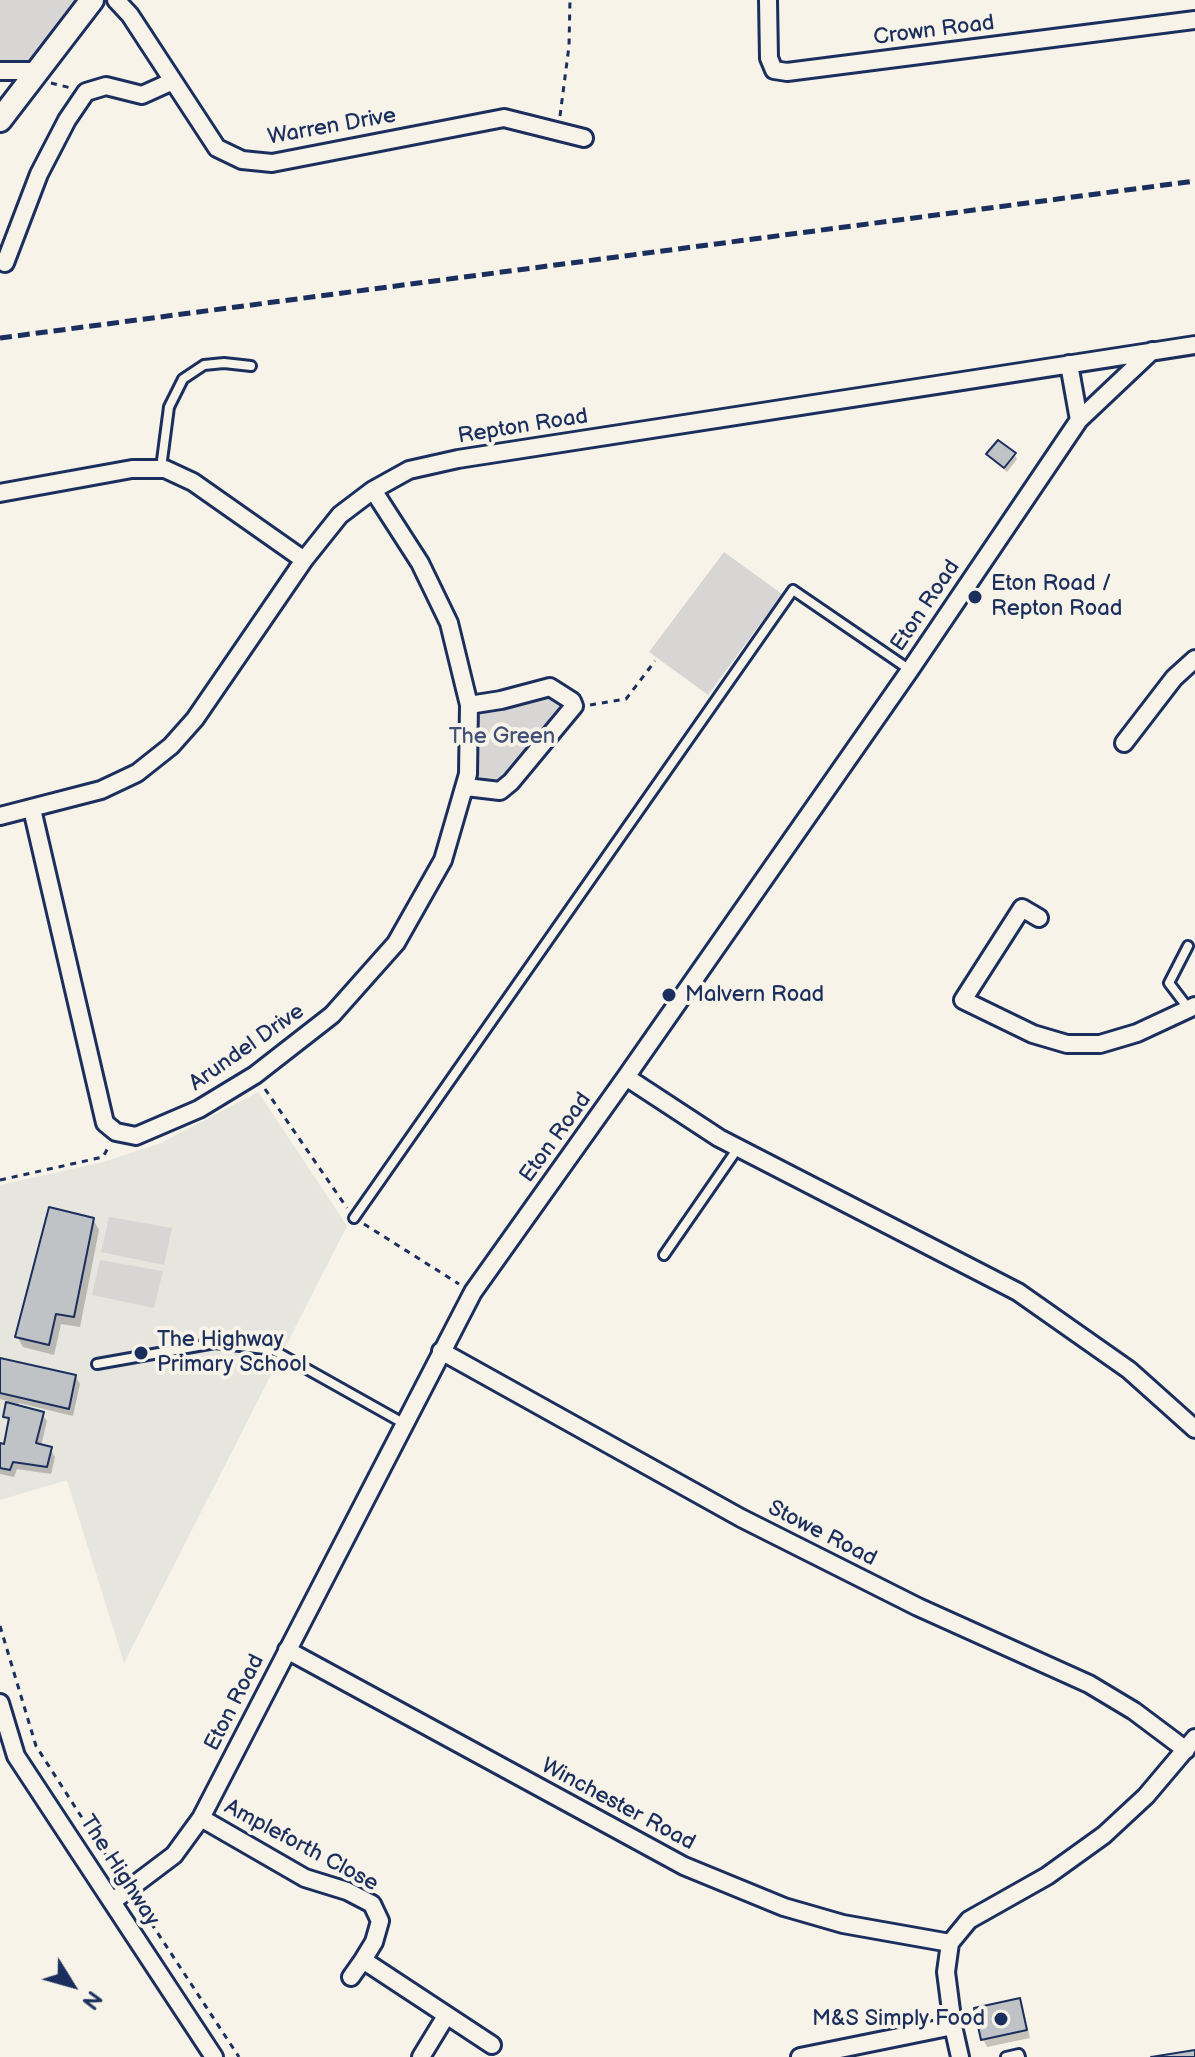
<!DOCTYPE html>
<style>
body{margin:0}
#map{position:relative;width:1195px;height:2057px;overflow:hidden;background:#f7f3e8;font-family:"Balsamiq Sans",sans-serif}
canvas{display:block}
.north{position:absolute;left:32px;top:1945px;width:80px;height:80px;-webkit-text-stroke:6px #f7f3e8;paint-order:stroke;rotate:127deg;font-size:22px;font-weight:700;line-height:32px;text-align:center;color:#1b2f5e}
.north::after{content:'';display:block;margin:auto;width:28px;height:36px;background:#1b2f5e;clip-path:polygon(50% 0,100% 100%,50% 72%,0 100%)}
</style>
<div id="map">
<canvas width="1195" height="2057"></canvas>
<div class="north">N</div>
</div>
<script>
const c = document.querySelector('canvas').getContext('2d');
c.lineJoin = 'round';
function fillPath(path, color) {
  c.fillStyle = color;
  c.fill(path, 'evenodd');
}
function shape(rows) {
  const path = new Path2D();
  for (const r of rows) {
    path.moveTo(r[0], r[1]);
    for (let i = 2; i < r.length; i += 2) path.lineTo(r[i], r[i + 1]);
  }
  return path;
}
function stroke(path, color, width, dash) {
  c.strokeStyle = color;
  c.lineWidth = width;
  c.lineCap = dash ? 'butt' : 'round';
  c.setLineDash(dash || []);
  c.stroke(path);
}
function label(font, color, halo, rows, align = 'center') {
  c.font = font + ' "Balsamiq Sans",sans-serif';
  c.lineWidth = 8;
  c.setLineDash([]);
  c.textBaseline = 'middle';
  c.strokeStyle = halo;
  c.fillStyle = color;
  for (const [text, x, y, turn = 0] of rows) {
    c.save();
    c.translate(x, y);
    c.rotate((+turn || 0) * Math.PI / 180);
    c.textAlign = isNaN(turn) ? turn : align;
    if (halo) c.strokeText(text, 0, 0);
    c.fillText(text, 0, 0);
    c.restore();
  }
}
const built = shape([
 [258,1092,347,1226,124,1663,67,1480,0,1500,0,1185,103,1162,161,1143]
]);
const green = shape([
 [0,0,77,0,29,64,0,64],
 [724,552,782,594,708,695,649,652],
 [540,697,558,701,563,708,501,783,470,779,475,715,485,709],
 [109,1217,172,1228,164,1265,101,1252],
 [100,1260,163,1271,154,1308,92,1295]
]);
const shadow = shape([
 [1014,454,1017,459,1007,472,989,455],
 [93,1219,99,1230,80,1327,61,1324,54,1355,23,1347,17,1336],
 [0,1360,75,1376,80,1384,73,1416,19,1403,18,1407,42,1414,47,1421,41,1446,50,1449,55,1457,51,1474,17,1469,14,1477,0,1474,0,1445,5,1447,10,1424,5,1416,8,1401,0,1399],
 [1019,2001,1023,2008,1030,2038,987,2047,983,2039]
]);
const building = shape([
 [998,440,1016,453,1004,468,986,454,998,440],
 [49,1207,94,1218,74,1317,56,1314,49,1345,15,1337,49,1207],
 [0,1358,76,1375,69,1409,0,1393,0,1358],
 [6,1402,44,1412,36,1443,52,1447,47,1467,13,1462,10,1470,0,1468,0,1443,4,1444,9,1418,3,1417,6,1402],
 [1020,1998,1027,2030,981,2040,974,2008,1020,1998],
 [1195,2050,1195,2057,1151,2057,1195,2050]
]);
const path = shape([
 [51,83,71,88],
 [560,116,569,46,570,0],
 [590,705,626,699,655,661],
 [265,1089,347,1208],
 [0,1180,103,1157,109,1146],
 [364,1224,459,1284],
 [0,1626,36,1746,120,1877],
 [138,1903,239,2057]
]);
const lane = shape([
 [161,468,169,407,183,379,204,365,224,363,251,366],
 [1188,946,1169,983,1188,1008],
 [354,1218,793,590,910,670],
 [664,1255,738,1148],
 [97,1364,215,1343,273,1350,403,1423],
 [1006,2057,1019,2054,1020,2057]
]);
const street = shape([
 [116,0,130,15,217,148,242,160,272,163,504,118,584,138],
 [768,0,769,58,774,70,787,72,1195,20],
 [0,71,37,71],
 [5,263,39,174,67,120,86,92,106,86,142,95,173,81],
 [1069,364,1079,420],
 [0,493,132,469,165,469,193,482,304,560],
 [1124,743,1174,678,1195,659],
 [466,787,500,791,511,782,574,706,572,701,550,687,501,700,469,705],
 [32,809,105,1123,116,1132,136,1136,199,1109,255,1075,332,1015,396,943,443,860,468,774,469,705,449,623,420,563,373,490],
 [0,816,101,790,137,773,171,746,195,719,304,560,340,515,373,490,409,470,458,459,1195,345],
 [1039,918,1022,908,963,1000,1033,1034,1067,1044,1100,1044,1137,1033,1195,1006],
 [626,1077,719,1138,1018,1292,1129,1370,1195,1429],
 [441,1351,741,1518,918,1607,1089,1684,1134,1711,1186,1750],
 [287,1650,684,1866,784,1907,843,1924,950,1943],
 [0,1703,16,1756,214,2057],
 [201,1818,305,1878,347,1891,372,1904,380,1921,374,1942,363,1960,492,2045],
 [113,1901,174,1855,201,1818,473,1292,626,1077,910,670,1079,420,1152,351],
 [351,1977,363,1960],
 [421,2057,446,2016],
 [800,2057,953,2026],
 [960,2057,953,2026,946,1972,950,1943,969,1920,1047,1876,1104,1835,1146,1796,1195,1738]
]);
const secondary = shape([
 [0,120,92,0]
]);
const rail = shape([
 [0,338,1195,181]
]);
const markers = [
 [975,597,8,"#1b2f5e"],
 [669,995,8,"#1b2f5e"],
 [141,1353,8,"#1b2f5e"],
 [1001,2019,8,"#1b2f5e"]
];
const streetNames = [
 ["Crown Road",934,31,-7],
 ["Warren Drive",332,127,-10],
 ["Repton Road",523,427,-9],
 ["Eton Road",926,606,-56],
 ["Arundel Drive",247,1048,-35],
 ["Eton Road",556,1138,-54],
 ["Stowe Road",822,1534,27],
 ["Eton Road",235,1703,-63],
 ["Winchester Road",618,1805,28],
 ["Ampleforth Close",301,1846,28],
 ["The Highway",119,1871,57]
];
const poiNames = [
 ["Eton Road /",991,584],
 ["Repton Road",991,609],
 ["Malvern Road",685,995],
 ["The Highway",157,1340],
 ["Primary School",157,1365],
 ["M&S Simply Food",985,2019,"right"]
];
const parkNames = [
 ["The Green",502,737]
];
fillPath(built, '#e6e5de');
fillPath(green, '#d7d6d4');
fillPath(shadow, '#0003');
fillPath(building, '#c0c3c5');
stroke(building, '#1b2f5e', 2);
stroke(lane, '#1b2f5e', 14);
stroke(street, '#1b2f5e', 22);
stroke(secondary, '#1b2f5e', 28);
stroke(path, '#1b2f5e', 3, [6, 6]);
stroke(lane, '#f7f3e8', 8);
stroke(street, '#f7f3e8', 16);
stroke(secondary, '#f7f3e8', 22);
stroke(rail, '#1b2f5e', 5, [12, 6]);
for (const [x, y, r, color] of markers) {
  const dot = new Path2D();
  dot.arc(x, y, r, 0, 2 * Math.PI);
  c.fillStyle = color;
  c.fill(dot);
  stroke(dot, '#f7f3e8', 3);
}
label('22px', '#1b2f5e', '#f7f3e8', streetNames);
label('22px', '#1b2f5e', '#f7f3e8', poiNames, 'left');
label('22px', '#415076', '#f7f3e8', parkNames);
</script>
